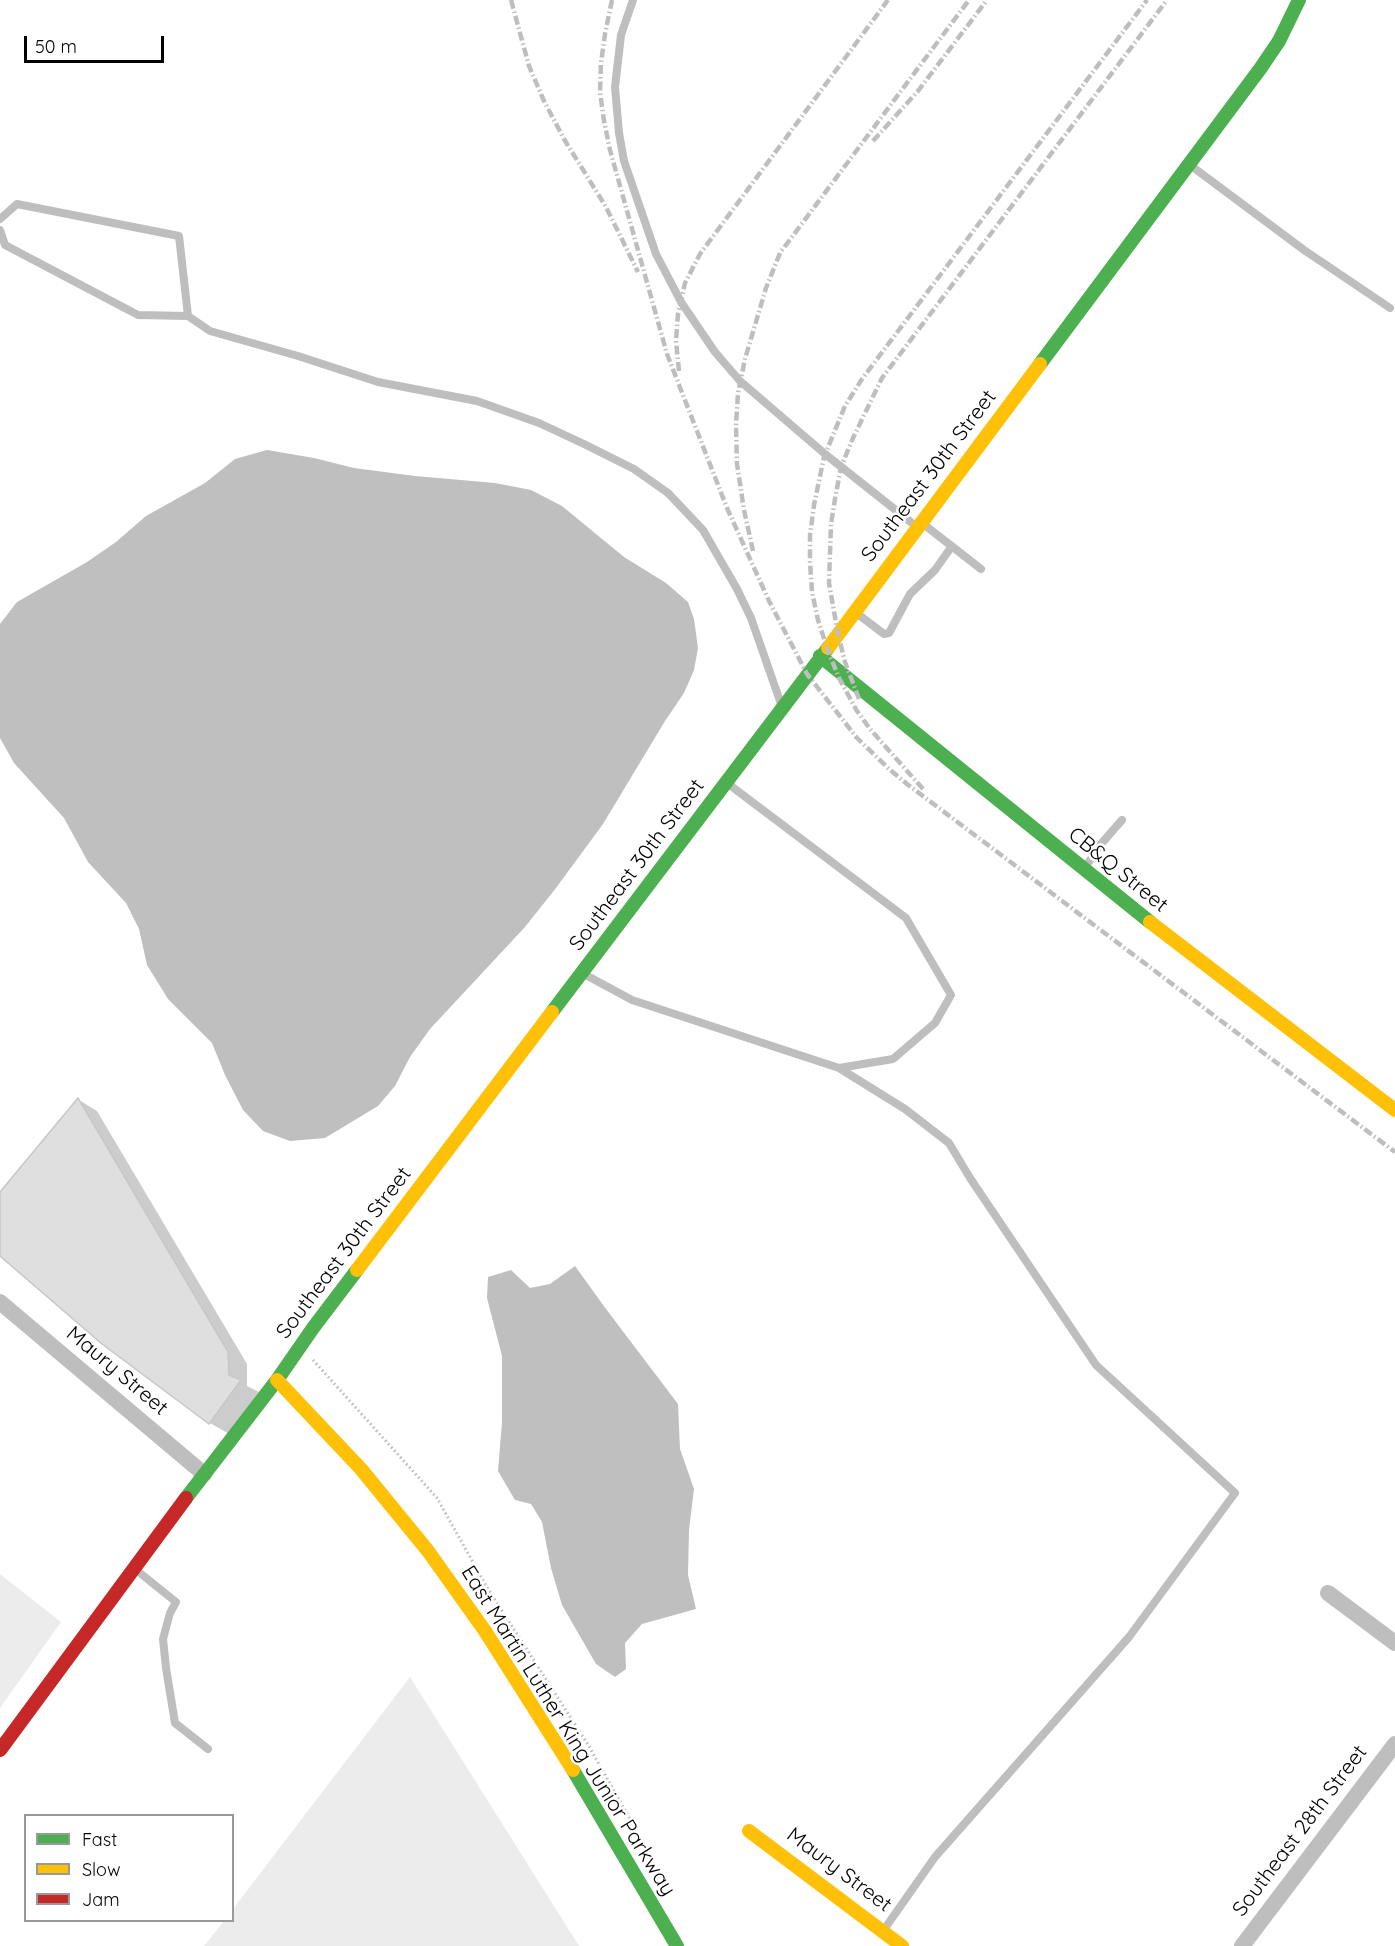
<!DOCTYPE html>
<style>
body{margin:0}
#map{position:relative;width:1395px;height:1946px;overflow:hidden;background:#fff;font-family:Quicksand,sans-serif}
canvas{display:block}
.legend{position:absolute;left:24px;top:1814px;width:210px;height:108px;box-sizing:border-box;background:#fff;border:2px solid #999;margin:0;padding:8px 10px;list-style:none;font-size:18px;color:#000}
.legend li{display:flex;align-items:center;gap:12px;height:30px}
.legend b{width:30px;border:2px solid #999}
.scale{position:absolute;left:24px;top:36px;width:140px;height:27px;box-sizing:border-box;border:3px solid #000;border-top:0;padding-left:8px;font-size:18px;line-height:21px;white-space:nowrap;color:#000;-webkit-text-stroke:4px #fff;paint-order:stroke}
</style>
<div id="map">
<canvas width="1395" height="1946"></canvas>
<ul class="legend">
<li><b style="height:8px;background:#4caf50"></b>Fast</li>
<li><b style="height:8px;background:#ffc107"></b>Slow</li>
<li><b style="height:8px;background:#c62828"></b>Jam</li>
</ul>
<div class="scale">50 m</div>
</div>
<script>
const c = document.querySelector('canvas').getContext('2d');
c.lineJoin = 'round';
function fillPath(path, color) {
  c.fillStyle = color;
  c.fill(path, 'evenodd');
}
function shape(rows) {
  const path = new Path2D();
  for (const r of rows) {
    path.moveTo(r[0], r[1]);
    for (let i = 2; i < r.length; i += 2) path.lineTo(r[i], r[i + 1]);
  }
  return path;
}
function stroke(path, color, width, dash) {
  c.strokeStyle = color;
  c.lineWidth = width;
  c.lineCap = dash ? 'butt' : 'round';
  c.setLineDash(dash || []);
  c.stroke(path);
}
function label(font, color, halo, rows, align = 'center') {
  c.font = font + ' Quicksand,sans-serif';
  c.lineWidth = 5;
  c.setLineDash([]);
  c.textBaseline = 'middle';
  c.strokeStyle = halo;
  c.fillStyle = color;
  for (const [text, x, y, turn = 0] of rows) {
    c.save();
    c.translate(x, y);
    c.rotate((+turn || 0) * Math.PI / 180);
    c.textAlign = isNaN(turn) ? turn : align;
    if (halo) c.strokeText(text, 0, 0);
    c.fillText(text, 0, 0);
    c.restore();
  }
}
const green = shape([
 [0,1574,61,1622,0,1708],
 [410,1677,579,1946,204,1946,224,1921,232,1920,233,1909]
]);
const water = shape([
 [267,450,314,458,354,468,415,476,495,483,531,490,562,506,624,557,666,583,688,602,694,619,698,648,694,670,684,693,665,721,603,824,556,888,525,927,430,1029,410,1057,395,1086,378,1106,325,1138,290,1141,263,1131,243,1110,225,1075,212,1043,168,999,147,965,139,929,126,903,88,862,64,818,14,763,0,738,0,624,17,602,87,562,116,542,146,516,205,483,235,459],
 [575,1266,606,1309,678,1404,680,1449,694,1489,689,1530,688,1575,696,1609,642,1624,625,1643,626,1669,615,1677,596,1664,562,1605,551,1568,542,1522,531,1504,515,1500,498,1471,502,1422,502,1356,487,1298,488,1277,511,1270,530,1288,550,1284]
]);
const shadow = shape([
 [79,1100,97,1111,247,1364,247,1386,259,1392,229,1434,210,1423,102,1343,0,1254,0,1195]
]);
const building = shape([
 [78,1098,228,1352,229,1375,241,1380,209,1424,102,1344,0,1256,0,1192,78,1098]
]);
const path = shape([
 [313,1360,437,1498,488,1589,587,1743,638,1833]
]);
const lane = shape([
 [633,0,621,35,615,87,619,133,624,161,656,254,681,302,715,352,740,381,825,454,917,527],
 [1190,165,1304,250,1390,308],
 [0,219,17,204,179,236,188,316],
 [0,230,5,245,138,315,188,316,210,331,298,356,378,382,477,401,539,423,584,444,634,469,668,493,703,530,737,589,751,618,781,704],
 [922,523,981,569],
 [855,612,884,634,889,633,910,594,935,570,952,546],
 [1084,869,1101,844,1122,820],
 [582,973,632,1000,839,1068,893,1059,935,1023,951,995,906,918,727,783],
 [839,1068,905,1109,949,1143,970,1178,1096,1365,1235,1493,1129,1637,935,1857,883,1931],
 [135,1569,176,1602,170,1613,163,1639,166,1668,175,1723,208,1749]
]);
const street = shape([
 [0,1302,204,1474],
 [1328,1593,1395,1643],
 [1242,1946,1395,1744]
]);
const fast = shape([
 [1040,364,1260,69,1279,41,1299,0],
 [820,656,1150,922],
 [552,1012,828,648],
 [186,1498,277,1380,313,1328,357,1270],
 [573,1770,677,1946]
]);
const slow = shape([
 [828,648,1040,364],
 [1150,922,1395,1110],
 [357,1270,552,1012],
 [277,1380,361,1469,428,1551,485,1631,573,1770],
 [749,1831,902,1946]
]);
const jam = shape([
 [0,1750,186,1498]
]);
const rail = shape([
 [511,0,529,66,544,101,564,139,606,207,638,272],
 [612,0,605,34,601,63,600,92,604,121,610,150,667,354,727,508,769,601,807,674,857,738,889,769,907,784,1395,1152],
 [873,141,918,91,987,0],
 [679,371,676,341,678,314,685,283,700,254,888,0],
 [753,551,744,510,737,464,736,425,738,393,745,359,766,288,780,253,969,0],
 [859,699,845,662,838,634,829,583,831,524,835,499,841,467,853,438,882,378,1167,0],
 [923,789,870,729,857,711,839,678,827,648,818,620,812,592,810,562,810,535,814,505,824,457,845,406,862,379,1147,0]
]);
const streetNames = [
 ["Southeast 30th Street",929,476,-53],
 ["Southeast 30th Street",637,865,-53],
 ["CB&Q Street",1118,870,39],
 ["Southeast 30th Street",344,1253,-53],
 ["Maury Street",117,1371,40],
 ["East Martin Luther King Junior Parkway",568,1731,58],
 ["Southeast 28th Street",1300,1831,-53],
 ["Maury Street",839,1870,37]
];
fillPath(green, '#ececec');
fillPath(water, '#bfbfbf');
fillPath(shadow, '#0003');
fillPath(building, '#dfdfdf');
stroke(building, '#c7c7c7', 1.5);
stroke(path, '#b9b9b9', 3, [1.5, 3]);
stroke(lane, '#bebebe', 8);
stroke(street, '#bebebe', 16);
stroke(fast, '#4caf50', 14);
stroke(slow, '#ffc107', 14);
stroke(jam, '#c62828', 14);
stroke(rail, '#bebebe', 4.5, [9, 3, 1.5, 3]);
label('21px', '#000', '#fff', streetNames);
</script>
